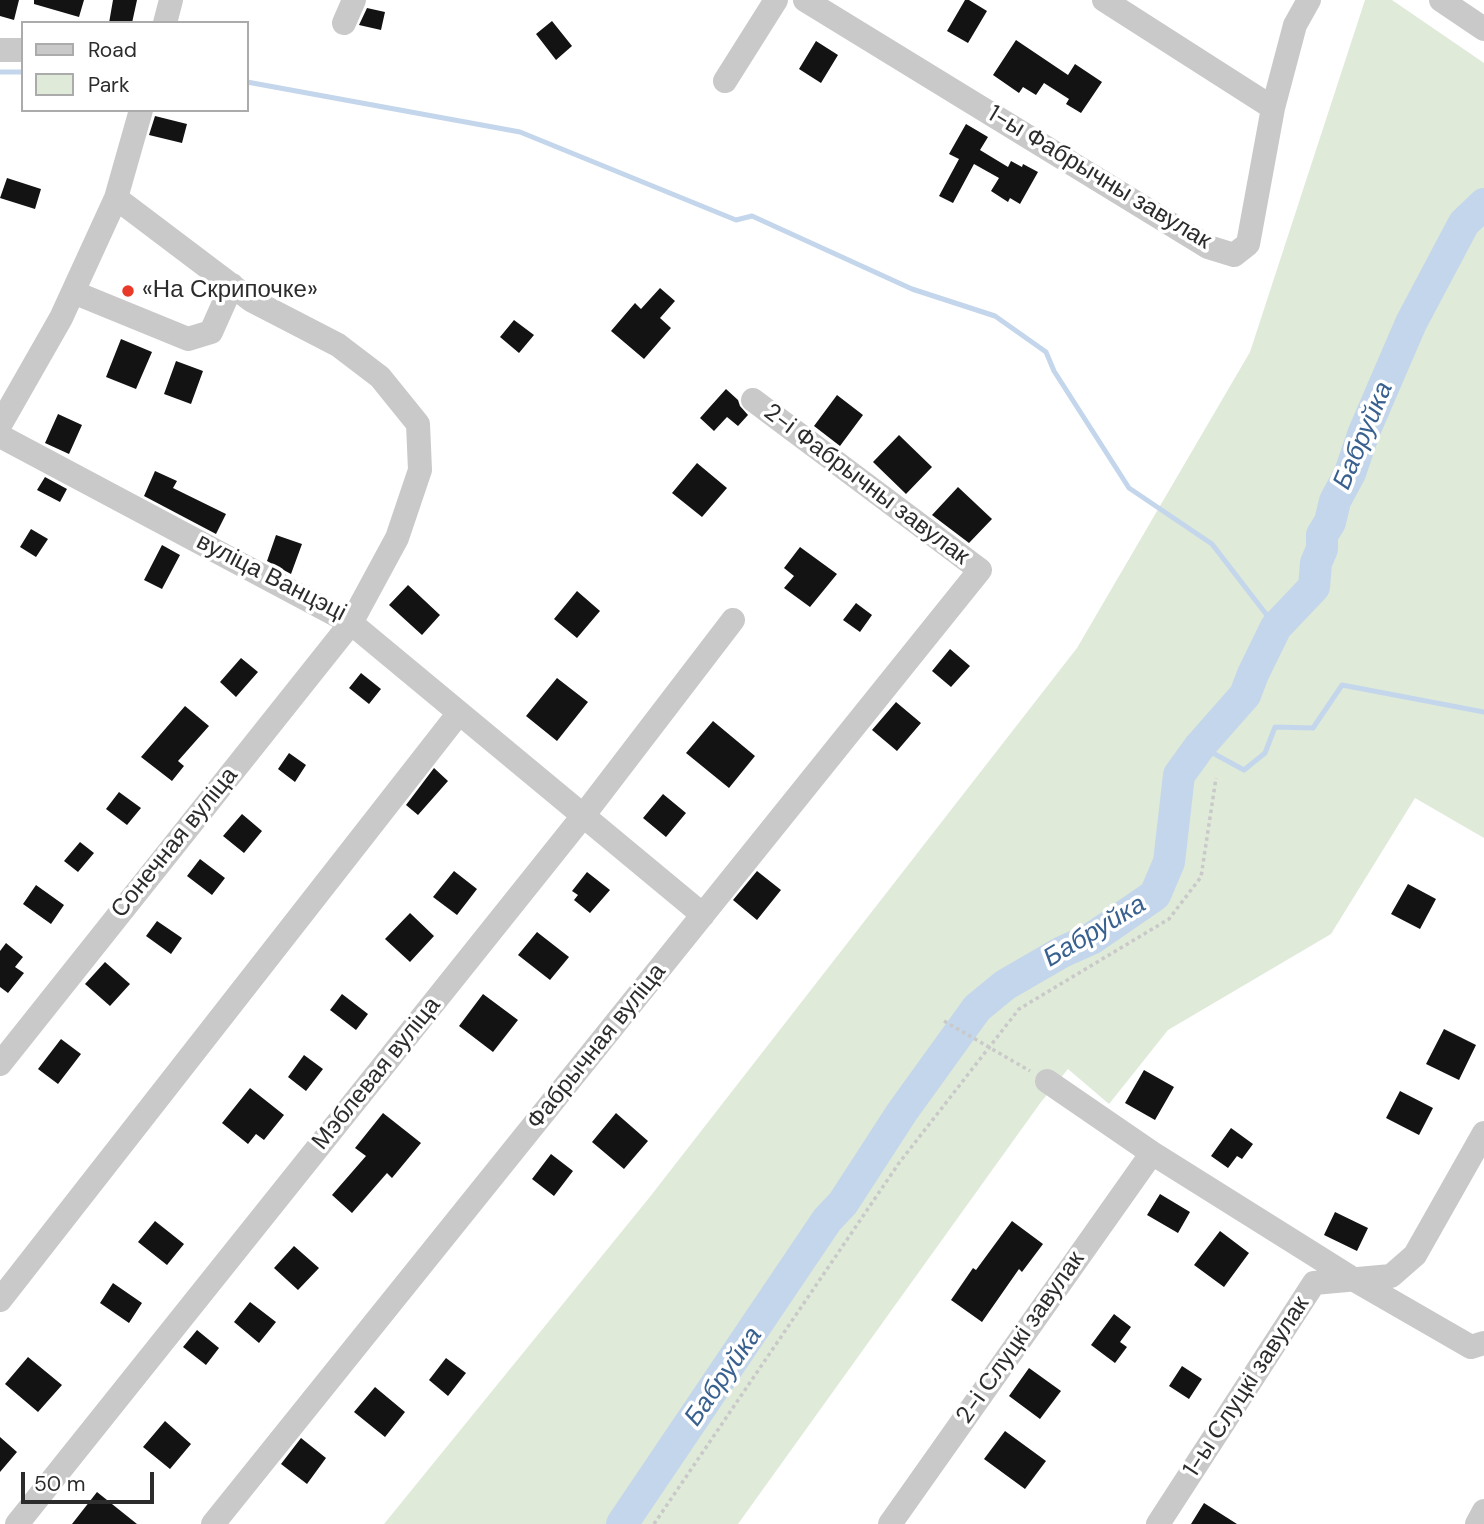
<!DOCTYPE html>
<meta charset="utf-8">
<style>
body{margin:0}
#map{position:relative;width:1484px;height:1524px;overflow:hidden;background:#fff;font-family:"DM Sans",sans-serif}
canvas{display:block}
.legend{position:absolute;left:21px;top:21px;width:228px;height:91px;box-sizing:border-box;background:#fff;border:2px solid #ababab;margin:0;padding:9px 12px;list-style:none;font-size:21px;color:#2c2c2c}
.legend li{display:flex;align-items:center;gap:14px;height:35px}
.legend b{width:35px;border:2px solid #ababab}
.scale{position:absolute;left:21px;top:1472px;width:133px;height:32px;box-sizing:border-box;border:4px solid #2c2c2c;border-top:0;padding-left:9px;font-size:21px;line-height:24px;white-space:nowrap;color:#2c2c2c;-webkit-text-stroke:5px #fff;paint-order:stroke}
</style>
<div id="map">
<canvas width="1484" height="1524"></canvas>
<ul class="legend">
<li><b style="height:9px;background:#c9c9c9"></b>Road</li>
<li><b style="height:19px;background:#dfead9"></b>Park</li>
</ul>
<div class="scale">50 m</div>
</div>
<script>
const c = document.querySelector('canvas').getContext('2d');
c.lineJoin = 'round';
function fillPath(path, color) {
  c.fillStyle = color;
  c.fill(path, 'evenodd');
}
function shape(rows) {
  const path = new Path2D();
  for (const r of rows) {
    path.moveTo(r[0], r[1]);
    for (let i = 2; i < r.length; i += 2) path.lineTo(r[i], r[i + 1]);
  }
  return path;
}
function stroke(path, color, width, dash) {
  c.strokeStyle = color;
  c.lineWidth = width;
  c.lineCap = dash ? 'butt' : 'round';
  c.setLineDash(dash || []);
  c.stroke(path);
}
function label(font, color, halo, rows, align = 'center') {
  c.font = font + ' "DM Sans",sans-serif';
  c.lineWidth = 7;
  c.setLineDash([]);
  c.textBaseline = 'middle';
  c.strokeStyle = halo;
  c.fillStyle = color;
  for (const [text, x, y, turn = 0] of rows) {
    c.save();
    c.translate(x, y);
    c.rotate((+turn || 0) * Math.PI / 180);
    c.textAlign = isNaN(turn) ? turn : align;
    if (halo) c.strokeText(text, 0, 0);
    c.fillText(text, 0, 0);
    c.restore();
  }
}
const green = shape([
 [1365,0,1392,0,1484,63,1484,838,1415,798,1331,934,1168,1030,1109,1104,1068,1069,1041,1102,738,1524,384,1524,649,1198,1077,648,1250,352]
]);
const stream = shape([
 [0,72,23,72],
 [247,82,520,132,736,220,752,216,912,289,995,316,1046,352,1054,371,1129,488,1212,544,1276,627],
 [1200,746,1244,770,1265,753,1275,727,1313,728,1342,685,1484,712]
]);
const river = shape([
 [622,1524,827,1220,843,1203,902,1112,977,1008,1005,985,1062,952,1091,939,1155,895,1169,862,1179,775,1200,746,1245,695,1253,674,1276,627,1314,587,1316,563,1322,549,1322,535,1330,522,1335,501,1350,473,1364,432,1411,323,1464,223,1484,204]
]);
const building = shape([
 [0,0,19,0,14,20,0,16],
 [34,0,84,0,79,17,34,4],
 [113,0,137,0,132,23,109,23],
 [965,0,969,0,987,11,968,43,947,31],
 [367,8,385,12,381,30,359,25],
 [552,21,572,46,556,60,536,34],
 [1016,40,1068,75,1075,64,1102,82,1081,113,1066,104,1069,99,1044,83,1036,95,1023,87,1019,93,993,75],
 [816,41,838,55,821,83,799,69],
 [155,116,187,124,182,143,149,135],
 [966,124,988,137,980,150,1008,167,1011,161,1022,167,1023,164,1038,172,1020,204,1010,198,1008,202,991,191,999,178,974,164,953,203,939,196,959,159,949,154],
 [7,178,41,189,35,209,0,198],
 [660,288,675,301,660,318,671,328,644,359,611,331,635,303,641,309],
 [514,320,534,335,519,353,500,337],
 [121,339,152,352,136,389,106,377],
 [176,361,203,371,191,404,164,394],
 [726,389,738,400,740,406,748,415,738,426,727,417,714,431,700,418],
 [837,395,863,415,840,446,814,426],
 [58,414,82,425,69,454,45,443],
 [899,435,932,467,906,494,873,462],
 [697,463,727,488,702,517,672,493],
 [155,471,177,481,173,488,226,514,216,534,144,496],
 [45,477,67,489,60,502,37,490],
 [958,487,992,519,969,543,932,515],
 [31,529,48,539,36,557,20,547],
 [276,535,302,544,291,574,267,561],
 [162,545,180,555,162,589,144,580],
 [800,547,837,574,810,607,784,588,794,576,784,568],
 [408,585,440,615,422,635,389,605],
 [577,591,600,611,577,638,554,619],
 [856,603,872,615,860,632,843,620],
 [950,649,970,666,951,687,932,671],
 [241,658,258,672,236,697,220,682],
 [361,673,381,689,369,704,349,688],
 [557,678,588,702,557,741,526,716],
 [896,702,921,723,897,751,872,730],
 [185,706,209,726,178,761,184,766,172,781,141,757],
 [713,721,755,756,729,788,686,753],
 [289,753,306,765,295,782,278,769],
 [434,768,448,781,418,815,406,805],
 [119,792,141,808,127,825,106,809],
 [663,794,686,813,666,837,643,818],
 [242,814,262,831,244,853,223,836],
 [80,842,94,853,78,872,64,861],
 [200,859,225,878,212,895,187,876],
 [454,871,477,889,457,915,433,897],
 [757,871,781,890,757,920,733,900],
 [587,872,610,890,590,913,574,900,578,895,572,891],
 [1408,884,1436,899,1420,929,1391,914],
 [36,885,64,905,51,924,23,904],
 [410,913,434,936,410,962,385,939],
 [157,921,182,938,171,954,146,936],
 [537,932,569,957,550,980,518,955],
 [6,943,23,957,15,967,24,973,8,993,0,987,0,951],
 [105,962,130,984,110,1006,85,984],
 [342,994,368,1014,356,1030,330,1010],
 [483,994,518,1020,493,1052,459,1026],
 [1444,1029,1476,1045,1459,1080,1426,1064],
 [61,1039,81,1054,58,1084,38,1069],
 [304,1055,323,1069,306,1091,288,1077],
 [1144,1070,1174,1087,1155,1120,1125,1103],
 [250,1088,284,1115,264,1140,256,1134,248,1144,222,1123],
 [1400,1091,1433,1108,1419,1135,1386,1118],
 [383,1113,421,1143,392,1178,387,1173,352,1213,332,1195,366,1156,355,1148],
 [616,1113,648,1141,624,1169,592,1142],
 [1231,1128,1253,1144,1242,1159,1237,1156,1228,1168,1211,1156],
 [551,1154,573,1171,554,1196,532,1179],
 [1160,1194,1190,1212,1178,1233,1147,1215],
 [1335,1212,1368,1228,1357,1251,1324,1235],
 [155,1221,184,1244,167,1265,138,1242],
 [1012,1221,1043,1244,1022,1272,1019,1269,982,1322,951,1300,973,1268,976,1270],
 [1220,1231,1249,1253,1224,1287,1194,1265],
 [294,1246,319,1268,298,1290,274,1268],
 [113,1283,142,1303,129,1323,100,1303],
 [250,1302,276,1322,259,1343,234,1322],
 [1114,1314,1131,1327,1120,1342,1127,1347,1115,1363,1091,1345],
 [197,1330,219,1348,206,1365,183,1347],
 [28,1357,62,1385,38,1412,5,1384],
 [446,1358,466,1373,448,1396,429,1380],
 [1182,1366,1202,1379,1189,1399,1169,1386],
 [1029,1368,1061,1391,1040,1419,1009,1396],
 [375,1387,405,1412,385,1437,354,1412],
 [165,1421,191,1444,170,1469,143,1447],
 [1005,1431,1046,1461,1025,1489,984,1459],
 [0,1437,17,1452,0,1472],
 [301,1438,326,1458,307,1484,281,1464],
 [97,1492,137,1524,72,1524],
 [1204,1503,1237,1524,1191,1524]
]);
const path = shape([
 [944,1021,1030,1071],
 [654,1524,899,1163,1019,1009,1169,919,1201,877,1216,778]
]);
const minor = shape([
 [805,0,1208,247,1234,255,1248,244,1273,108,1295,25,1309,0],
 [1104,0,1273,108],
 [1441,0,1484,29],
 [165,23,171,0],
 [344,23,354,0],
 [0,50,23,50],
 [725,81,776,0],
 [73,292,188,339,211,332,232,285],
 [0,425,61,318,116,198,141,110],
 [0,436,351,623,703,915],
 [0,1064,351,623,397,538,420,470,418,424,380,377,338,345,251,300,116,198],
 [1047,1081,1152,1153,1353,1279,1471,1347,1484,1343],
 [0,1300,459,713],
 [17,1524,583,816,733,620],
 [213,1524,980,570,753,400],
 [890,1524,1152,1153],
 [1158,1524,1314,1283,1391,1276,1415,1255,1484,1133],
 [1477,1524,1484,1511]
]);
const markers = [
 [128,291,7,"#e83929"]
];
const streetNames = [
 ["1-ы Фабрычны завулак",1099,178,31],
 ["2-і Фабрычны завулак",866,485,37],
 ["вуліца Ванцэці",271,578,27],
 ["Сонечная вуліца",175,843,-51],
 ["Фабрычная вуліца",597,1047,-51],
 ["Мэблевая вуліца",377,1074,-51],
 ["2-і Слуцкі завулак",1021,1338,-55],
 ["1-ы Слуцкі завулак",1247,1387,-57]
];
const poiNames = [
 ["«На Скрипочке»",142,291]
];
const waterNames = [
 ["Бабруйка",1364,436,-67],
 ["Бабруйка",1095,932,-31],
 ["Бабруйка",724,1377,-55]
];
fillPath(green, '#dfead9');
stroke(stream, '#c4d6eb', 5);
stroke(river, '#c4d6eb', 32);
fillPath(building, '#131313');
stroke(path, '#c9c9c9', 3.5, [3.5, 3.5]);
stroke(minor, '#c9c9c9', 24);
for (const [x, y, r, color] of markers) {
  const dot = new Path2D();
  dot.arc(x, y, r, 0, 2 * Math.PI);
  c.fillStyle = color;
  c.fill(dot);
  stroke(dot, '#fff', 2.5);
}
label('24px', '#2c2c2c', '#fff', streetNames);
label('24px', '#2c2c2c', '#fff', poiNames, 'left');
label('italic 26px', '#39618f', '#fff', waterNames);
</script>
